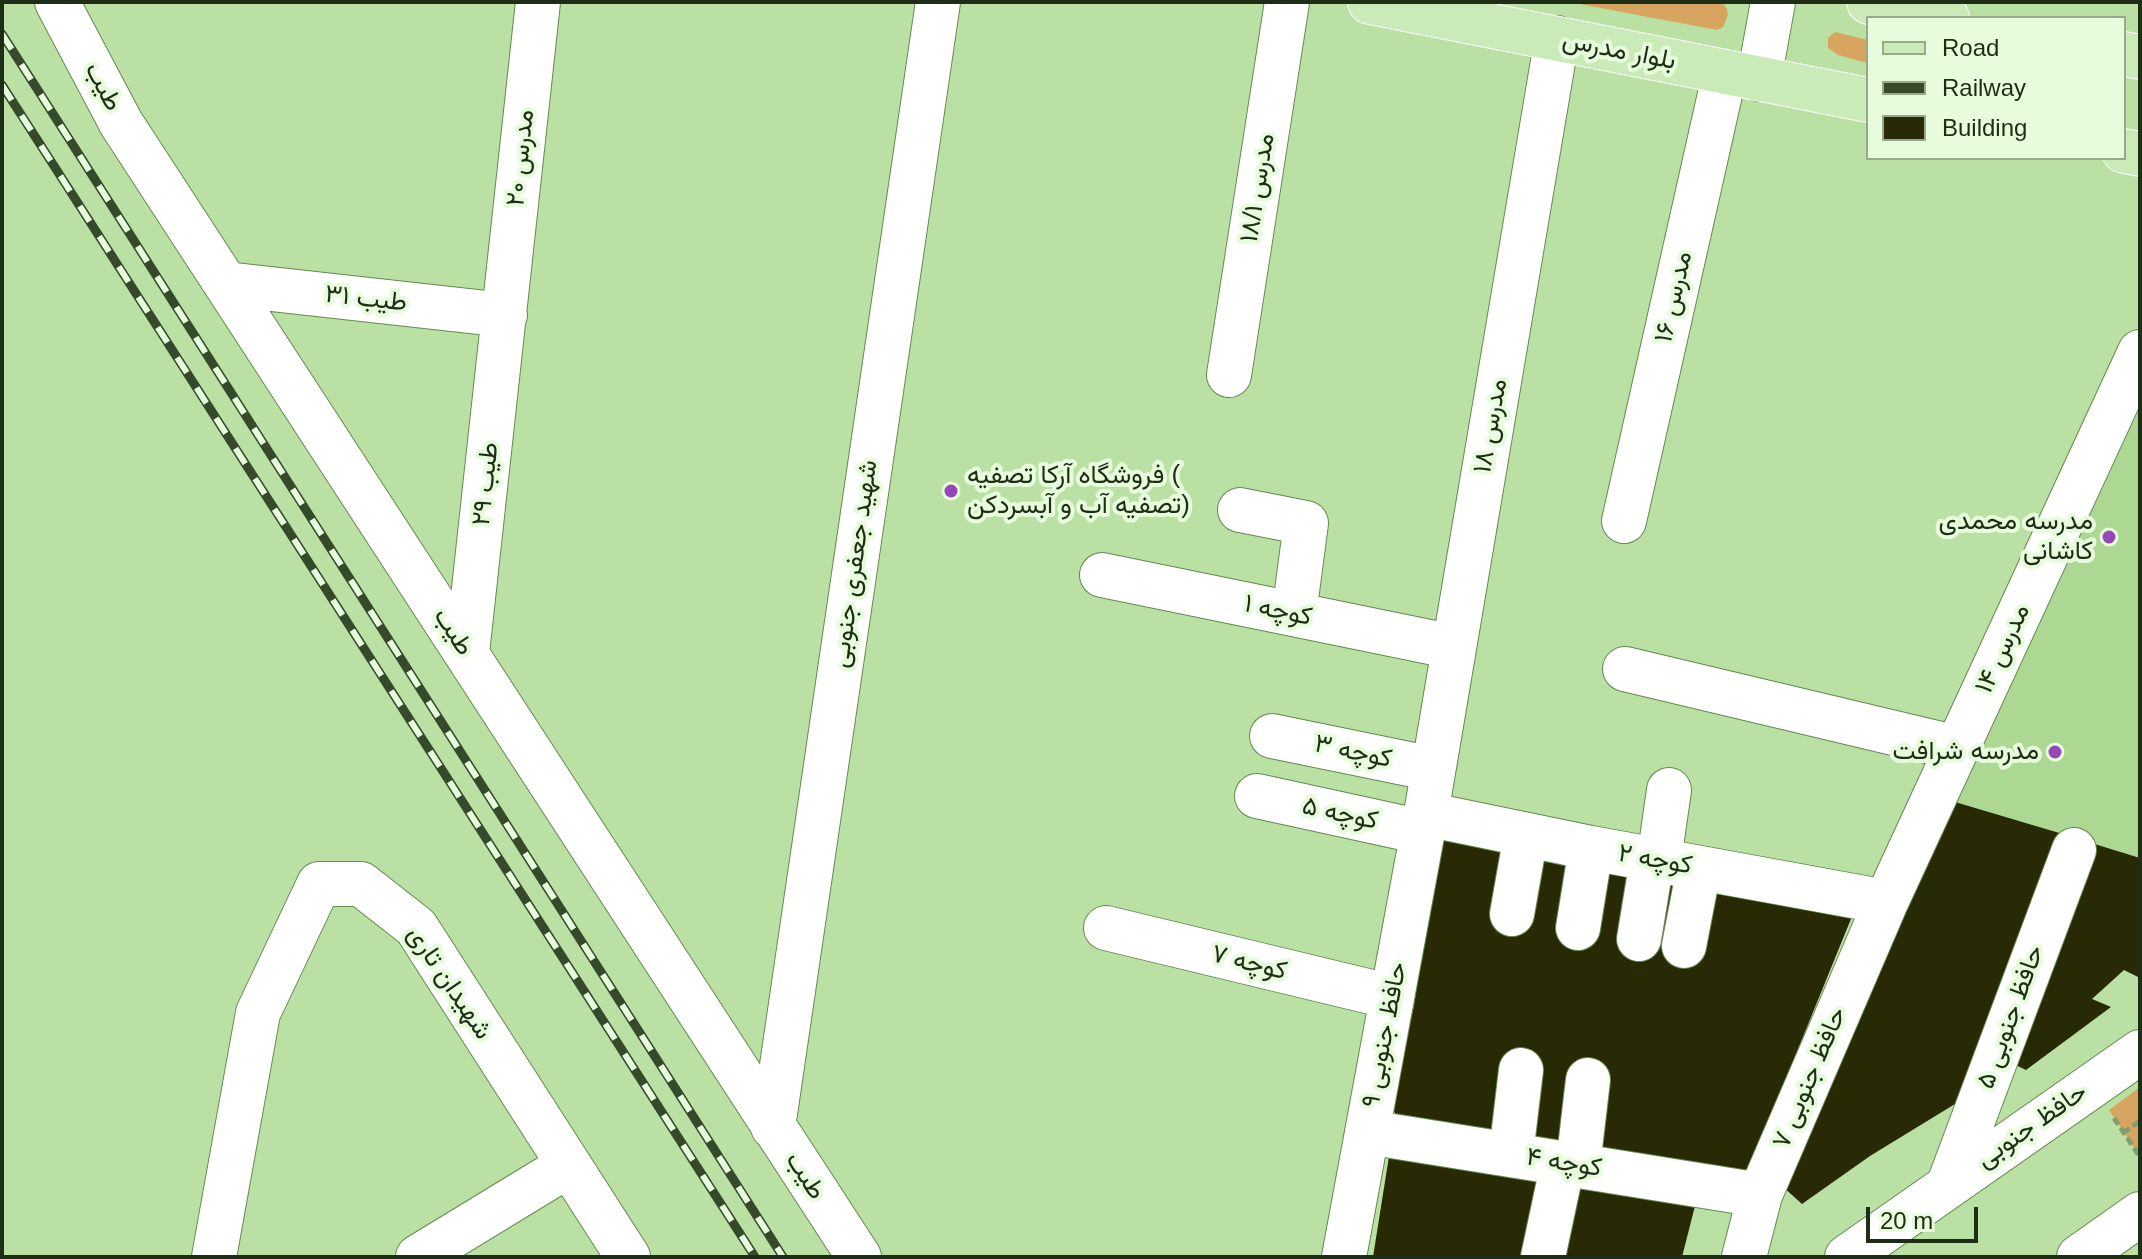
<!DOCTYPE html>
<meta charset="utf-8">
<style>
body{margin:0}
#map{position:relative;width:2142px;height:1259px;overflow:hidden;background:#bae1a3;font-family:Helvetica,sans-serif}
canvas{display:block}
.frame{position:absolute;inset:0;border:4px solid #1e2d15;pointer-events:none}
.legend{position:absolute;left:1866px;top:16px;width:260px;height:144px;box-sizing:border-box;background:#e7fcdc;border:2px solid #97a98c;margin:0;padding:10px 14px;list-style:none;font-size:24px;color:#1e2d15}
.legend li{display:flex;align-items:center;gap:16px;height:40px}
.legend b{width:40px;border:2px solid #97a98c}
.scale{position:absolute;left:1866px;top:1207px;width:112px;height:36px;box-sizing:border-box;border:4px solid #1e2d15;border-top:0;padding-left:10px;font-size:24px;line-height:28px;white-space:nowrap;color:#1e2d15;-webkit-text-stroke:6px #e7fcdc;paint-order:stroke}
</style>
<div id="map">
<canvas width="2142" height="1259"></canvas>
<div class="frame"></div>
<ul class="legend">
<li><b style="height:10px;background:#caebb7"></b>Road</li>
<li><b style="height:10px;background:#36492b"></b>Railway</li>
<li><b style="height:22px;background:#272a05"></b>Building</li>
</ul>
<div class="scale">20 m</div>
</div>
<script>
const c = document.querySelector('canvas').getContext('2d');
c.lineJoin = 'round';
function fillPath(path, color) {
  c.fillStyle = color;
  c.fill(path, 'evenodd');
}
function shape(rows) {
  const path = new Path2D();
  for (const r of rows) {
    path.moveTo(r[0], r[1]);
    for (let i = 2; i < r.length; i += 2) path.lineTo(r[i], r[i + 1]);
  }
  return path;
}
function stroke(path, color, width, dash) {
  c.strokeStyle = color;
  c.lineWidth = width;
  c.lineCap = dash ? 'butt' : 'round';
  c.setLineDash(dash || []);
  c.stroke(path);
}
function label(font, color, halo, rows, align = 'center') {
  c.font = font + ' Helvetica,Vazirmatn,sans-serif';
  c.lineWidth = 8;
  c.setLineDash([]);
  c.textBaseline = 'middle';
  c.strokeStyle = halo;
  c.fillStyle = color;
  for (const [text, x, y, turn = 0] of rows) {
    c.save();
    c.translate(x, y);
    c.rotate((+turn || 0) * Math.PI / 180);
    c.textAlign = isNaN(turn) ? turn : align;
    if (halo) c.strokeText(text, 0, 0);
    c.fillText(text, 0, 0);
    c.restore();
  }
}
const built = shape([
 [2140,405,2140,858,1945,799,2017,669]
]);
const green = shape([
 [1569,2,1722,2,1727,9,1728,15,1723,27,1717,30],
 [1835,32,1868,40,1868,63,1838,55,1828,48,1828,38],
 [2140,1087,2140,1157,2109,1110]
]);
const building = shape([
 [1945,799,2066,835,1973,1068,1955,1104,1870,1156,1802,1204,1781,1185],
 [1442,838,1655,871,1853,914,1745,1179,1507,1145,1398,1117,1390,1106,1414,1006,1428,908],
 [2088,842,2140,858,2140,978,2124,970,2092,999,2111,1007,2026,1070,2007,1061],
 [1390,1150,1551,1180,1537,1257,1373,1257],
 [1570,1178,1695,1206,1682,1257,1549,1257]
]);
const path = shape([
 [2114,1118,2140,1157],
 [2123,1133,2140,1121]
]);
const minor = shape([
 [57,2,121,123,859,1257],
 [1759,79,1773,2],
 [226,284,505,315],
 [1229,375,1287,2],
 [1240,510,1306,523,1294,614],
 [1624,521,1725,72],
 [1102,575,1454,647],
 [467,653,538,2],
 [1625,669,1957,748],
 [1272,736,1433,769],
 [1257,796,1422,832],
 [1426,814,1591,848,1886,902],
 [1659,860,1669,790],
 [1512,914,1526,835],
 [1106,928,1392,997],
 [1578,928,1591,848],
 [1639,939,1652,860],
 [1684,946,1699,868],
 [773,1127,938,2],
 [1367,1132,1760,1195],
 [1511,1154,1521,1070],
 [1578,1165,1588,1080],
 [1949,1184,2074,850],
 [214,1257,258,1013,319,884,361,884,416,927,628,1257],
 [418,1257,569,1165],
 [1344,1257,1426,814,1557,38],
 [1543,1257,1563,1163],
 [1744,1257,1760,1195,1886,902,2140,352],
 [1847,1257,2140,1052],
 [2079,1257,2140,1214]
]);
const major = shape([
 [1370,2,1868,100],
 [1869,2,1947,18],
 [2124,54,2140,57],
 [2124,151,2140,154]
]);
const rail = shape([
 [2,34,783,1257],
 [2,85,755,1257]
]);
const markers = [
 [951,491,8,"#9647b7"],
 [2109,537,8,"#9647b7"],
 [2055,752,8,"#9647b7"]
];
const streetNames = [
 ["بلوار مدرس",1619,51,11],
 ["طیب",103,87,62],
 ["مدرس ۲۰",521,158,-84],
 ["مدرس ۱۸/۱",1258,188,-81],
 ["مدرس ۱۶",1674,297,-77],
 ["طیب ۳۱",366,299,6],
 ["مدرس ۱۸",1491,426,-80],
 ["طیب ۲۹",486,484,-84],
 ["شهید جعفری جنوبی",855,564,-82],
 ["کوچه ۱",1278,611,12],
 ["طیب",453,632,57],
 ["مدرس ۱۴",2003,649,-65],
 ["کوچه ۳",1353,752,12],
 ["کوچه ۵",1340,814,12],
 ["کوچه ۲",1655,860,10],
 ["کوچه ۷",1249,963,14],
 ["شهیدان تاری",449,983,56],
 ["حافظ جنوبی ۵",2011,1017,-70],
 ["حافظ جنوبی ۹",1385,1035,-79],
 ["حافظ جنوبی ۷",1810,1078,-67],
 ["حافظ جنوبی",2032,1126,-35],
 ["کوچه ۴",1564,1163,9],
 ["طیب",805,1176,57]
];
const poiNames = [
 ["فروشگاه آرکا تصفیه (",967,476,"left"],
 ["تصفیه آب و آبسردکن)",967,506,"left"],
 ["مدرسه محمدی",2093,522],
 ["کاشانی",2093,552],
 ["مدرسه شرافت",2039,752]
];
fillPath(built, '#acd893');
fillPath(green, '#d7a560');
fillPath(building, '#272a05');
stroke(minor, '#658950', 46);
stroke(major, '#fff', 46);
stroke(path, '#81a06f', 5, [8, 4]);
stroke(minor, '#fff', 44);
stroke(major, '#caebb7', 44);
stroke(rail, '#36492b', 9);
stroke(rail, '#e7fcdc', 6, [18]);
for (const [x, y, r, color] of markers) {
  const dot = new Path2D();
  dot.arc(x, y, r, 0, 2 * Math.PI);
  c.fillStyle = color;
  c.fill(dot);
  stroke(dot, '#e7fcdc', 3);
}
label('26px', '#1e2d15', '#e7fcdc', streetNames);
label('26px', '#1e2d15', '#e7fcdc', poiNames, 'right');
</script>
